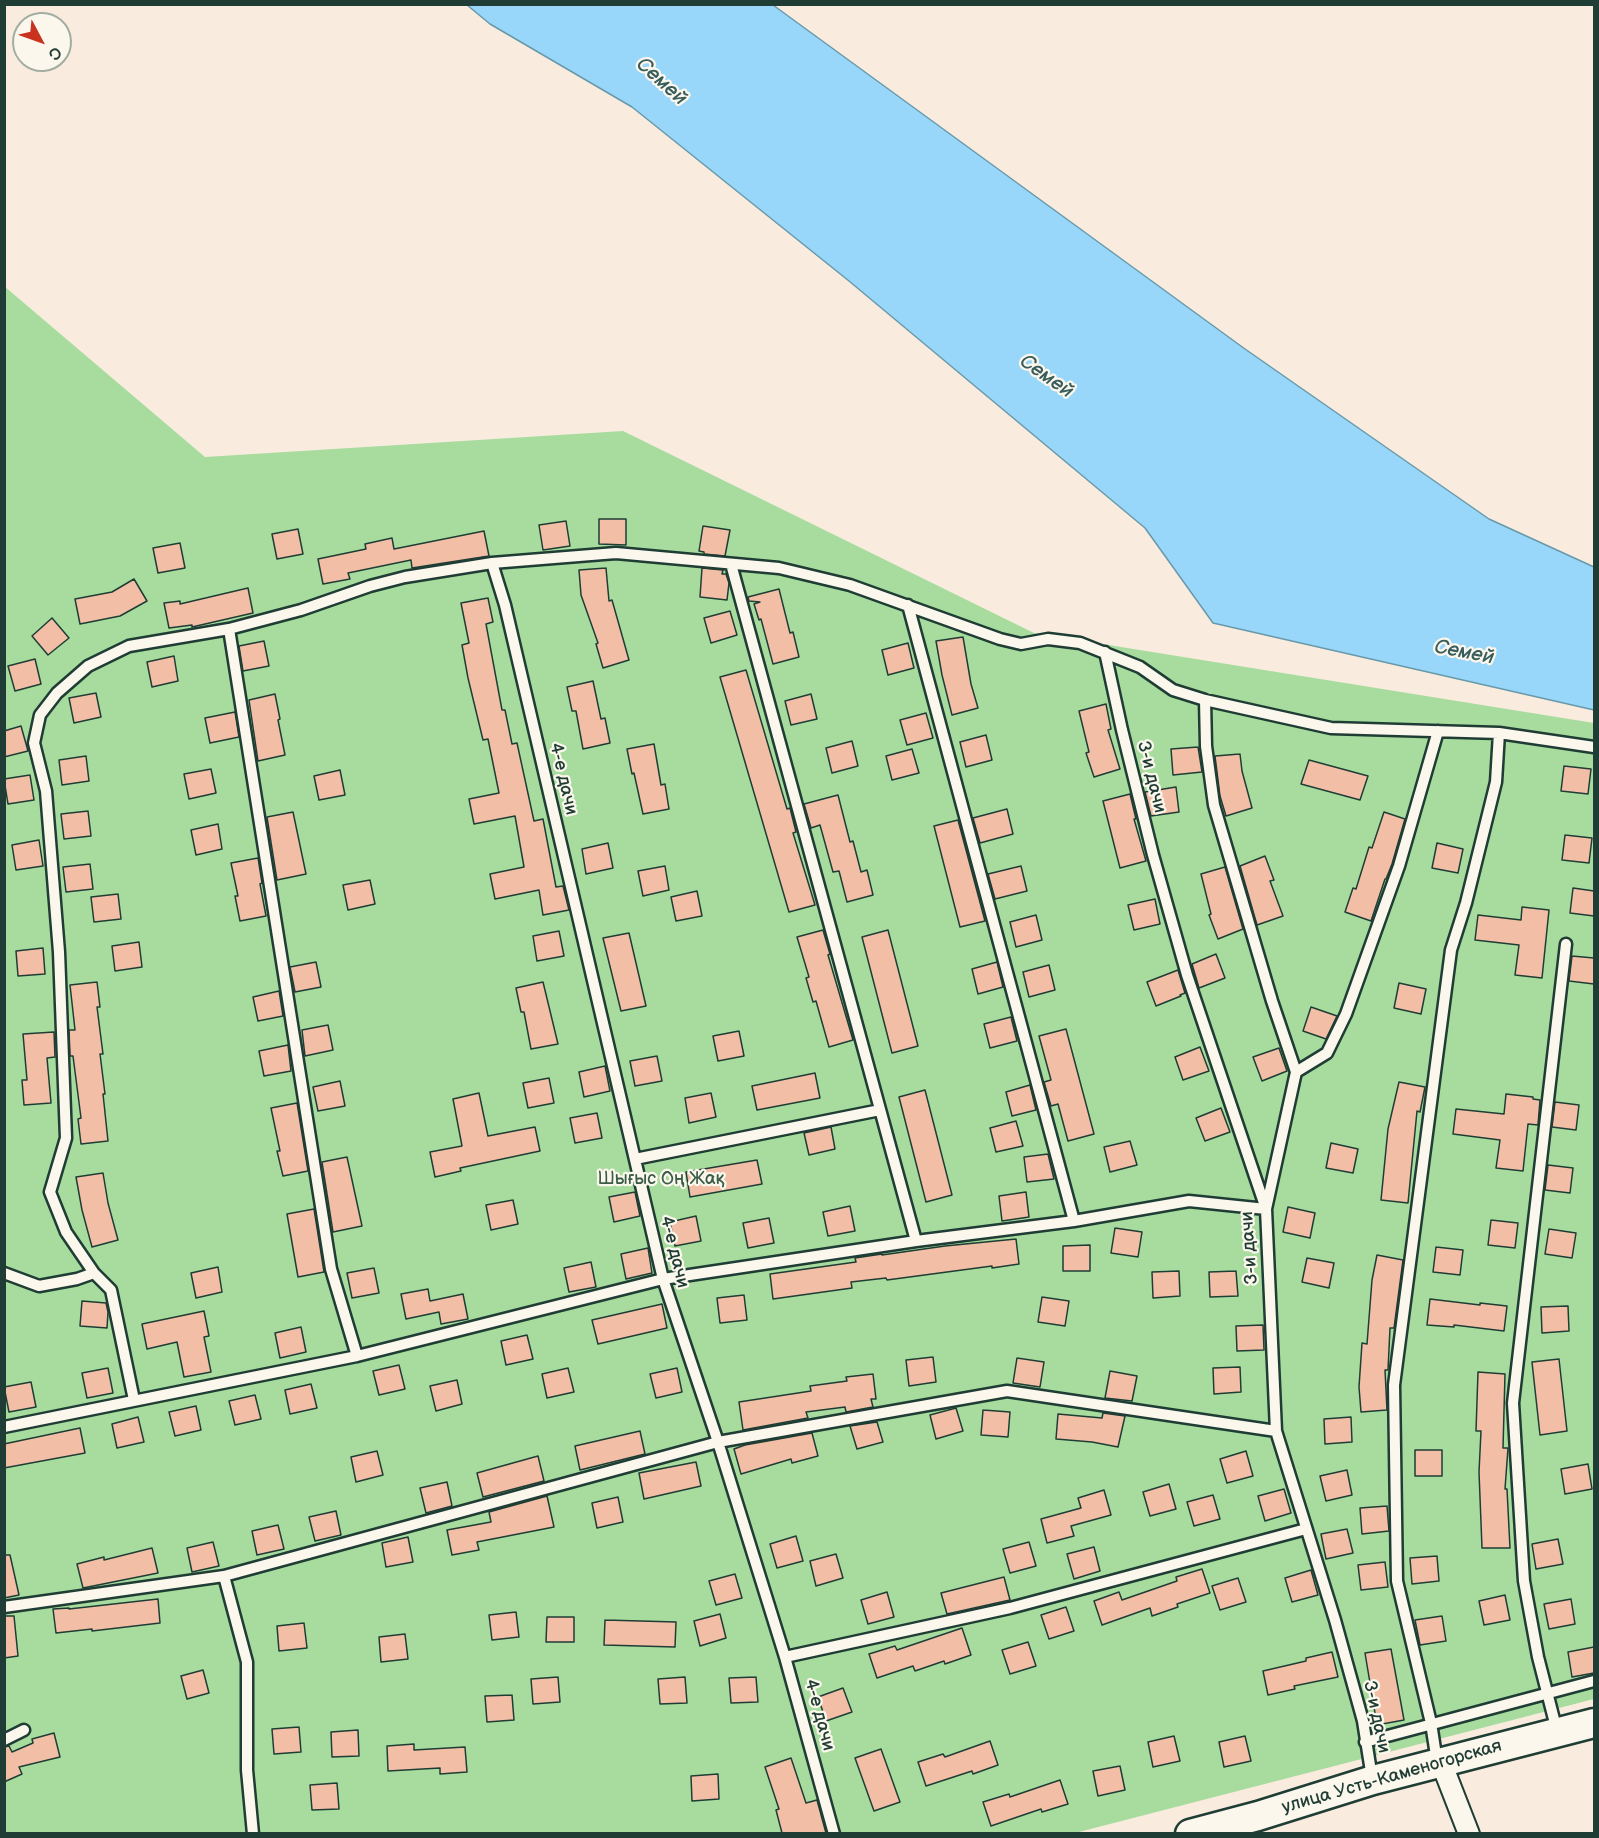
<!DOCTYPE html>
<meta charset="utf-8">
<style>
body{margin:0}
#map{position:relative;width:1599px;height:1838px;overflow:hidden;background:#f9ecde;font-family:"Balsamiq Sans",sans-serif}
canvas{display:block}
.frame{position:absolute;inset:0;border:6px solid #1f3d34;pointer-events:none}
.north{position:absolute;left:12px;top:12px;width:60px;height:60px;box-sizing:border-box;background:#fbf7ec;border:2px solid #a3ada2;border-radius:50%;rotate:131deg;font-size:16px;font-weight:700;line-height:24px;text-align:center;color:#1f3d34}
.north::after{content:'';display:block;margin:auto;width:21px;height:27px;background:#c8321e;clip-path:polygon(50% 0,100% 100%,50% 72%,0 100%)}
</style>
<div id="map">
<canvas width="1599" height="1838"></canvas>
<div class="frame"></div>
<div class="north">С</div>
</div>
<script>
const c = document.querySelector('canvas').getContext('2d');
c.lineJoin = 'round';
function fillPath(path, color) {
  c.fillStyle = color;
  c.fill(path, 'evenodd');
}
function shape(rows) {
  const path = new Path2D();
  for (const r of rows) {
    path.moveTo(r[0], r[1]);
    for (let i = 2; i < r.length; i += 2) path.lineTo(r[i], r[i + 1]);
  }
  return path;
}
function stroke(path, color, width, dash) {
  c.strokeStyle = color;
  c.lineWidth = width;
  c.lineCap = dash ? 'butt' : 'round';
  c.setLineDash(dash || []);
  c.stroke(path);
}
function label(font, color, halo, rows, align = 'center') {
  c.font = font + ' "Balsamiq Sans",sans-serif';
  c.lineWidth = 4.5;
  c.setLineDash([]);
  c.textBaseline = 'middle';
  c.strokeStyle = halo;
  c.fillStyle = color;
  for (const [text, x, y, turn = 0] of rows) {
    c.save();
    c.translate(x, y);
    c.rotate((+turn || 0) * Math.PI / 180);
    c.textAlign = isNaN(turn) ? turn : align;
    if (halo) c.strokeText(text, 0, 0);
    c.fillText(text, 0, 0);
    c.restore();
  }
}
const green = shape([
 [4,286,205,457,623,431,1034,633,1594,723,1594,1699,1075,1833,5,1833]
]);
const water = shape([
 [467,5,773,5,1245,349,1489,519,1594,567,1594,710,1213,623,1145,528,849,281,632,107,490,24,467,5]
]);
const building = shape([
 [599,519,626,519,626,545,599,544,599,519],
 [566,521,570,546,543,550,539,525,566,521],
 [703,526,730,530,725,556,704,554,704,552,699,551,703,526],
 [298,529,303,554,277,559,272,534,298,529],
 [484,531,489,556,412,568,411,560,348,573,350,579,323,584,318,559,366,549,365,544,392,538,394,549,484,531],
 [180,543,185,568,158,573,153,548,180,543],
 [606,568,609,601,612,600,629,660,603,668,596,644,598,643,581,595,579,570,606,568],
 [702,568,723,570,722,574,726,574,729,583,727,600,700,597,702,568],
 [134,579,147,601,120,616,80,624,75,599,112,592,134,579],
 [248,588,253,613,192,627,192,625,169,628,164,603,180,601,180,604,248,588],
 [779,589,790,633,793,632,799,657,773,664,761,619,759,620,754,604,760,602,749,601,748,597,779,589],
 [488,598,493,622,486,624,502,710,505,710,512,744,517,743,534,821,543,819,556,887,563,886,569,910,543,915,539,890,495,899,490,874,524,867,515,816,474,824,469,799,499,793,488,739,483,740,468,678,462,645,469,643,461,603,488,598],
 [730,611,737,635,711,643,704,618,730,611],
 [52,618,69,638,48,655,32,636,52,618],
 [963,637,971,684,978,708,952,715,942,675,936,641,963,637],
 [264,641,269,666,243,671,239,646,264,641],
 [908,643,914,668,888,675,882,650,908,643],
 [174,656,178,681,152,687,147,662,174,656],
 [35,659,41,684,15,691,8,666,35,659],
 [746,670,787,809,790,808,796,832,793,833,815,905,789,912,720,677,746,670],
 [593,681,601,719,605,718,610,743,583,749,576,711,572,711,567,687,593,681],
 [96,693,101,717,74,723,69,698,96,693],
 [275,694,280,719,278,720,285,755,258,761,249,700,275,694],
 [811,694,817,719,791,725,785,701,811,694],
 [1106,704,1111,729,1108,730,1120,769,1094,777,1086,753,1089,752,1079,711,1106,704],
 [235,712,239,737,210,743,205,718,235,712],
 [926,713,933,738,907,745,900,720,926,713],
 [21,726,28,751,4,757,4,731,21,726],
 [986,735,992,760,966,767,960,742,986,735],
 [852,741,858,766,832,773,826,748,852,741],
 [654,744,661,785,665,784,669,809,643,814,634,773,632,774,627,749,654,744],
 [1198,747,1202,772,1173,775,1171,749,1198,747],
 [912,749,919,773,892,780,886,756,912,749],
 [1240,754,1242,771,1252,808,1226,816,1220,796,1215,756,1240,754],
 [86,756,89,781,62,785,59,760,86,756],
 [1309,760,1368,776,1360,800,1301,784,1309,760],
 [1564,766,1591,769,1588,794,1561,791,1564,766],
 [211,769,216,793,189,799,184,774,211,769],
 [340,770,345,795,319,800,314,776,340,770],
 [30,775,34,800,8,804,4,779,30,775],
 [1176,787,1179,812,1151,816,1145,792,1176,787],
 [1130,794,1136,819,1134,819,1146,861,1120,868,1103,801,1130,794],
 [838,795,850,842,853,841,861,872,867,870,873,895,847,902,839,871,833,872,820,825,811,828,804,804,838,795],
 [1007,809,1013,834,980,843,973,818,1007,809],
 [88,811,91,836,64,839,61,814,88,811],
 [293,812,306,874,277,880,267,817,293,812],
 [1384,812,1405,819,1392,864,1386,879,1385,879,1371,921,1345,912,1353,888,1356,889,1369,847,1372,848,1384,812],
 [958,820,985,921,960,927,934,826,958,820],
 [218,824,222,849,196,855,191,830,218,824],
 [1565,835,1592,838,1589,863,1562,860,1565,835],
 [39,840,43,866,16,870,12,845,39,840],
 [608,843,613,868,586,874,582,849,608,843],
 [1437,843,1463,849,1458,873,1432,868,1437,843],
 [1265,856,1274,880,1270,881,1283,916,1257,925,1240,866,1265,856],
 [258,858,262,883,260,884,266,916,240,921,235,896,238,896,231,863,258,858],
 [90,864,93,889,66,892,63,867,90,864],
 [665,866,669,890,643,896,638,871,665,866],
 [1021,866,1027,891,995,899,988,874,1021,866],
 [1225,867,1243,929,1218,939,1209,915,1211,914,1201,874,1225,867],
 [370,880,375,904,348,910,343,885,370,880],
 [1573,888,1594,891,1594,916,1570,913,1573,888],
 [697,891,702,916,676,921,671,897,697,891],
 [118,894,121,919,94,922,91,897,118,894],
 [1155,899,1160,924,1134,930,1128,905,1155,899],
 [1522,907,1549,910,1542,978,1515,975,1519,945,1475,940,1478,915,1521,920,1522,907],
 [1036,915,1042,940,1016,947,1010,922,1036,915],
 [823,930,830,954,828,955,853,1040,829,1047,816,1001,813,1002,806,978,809,977,797,937,823,930],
 [888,930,918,1046,892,1053,862,937,888,930],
 [559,931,564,956,537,961,533,936,559,931],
 [629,933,646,1006,621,1011,603,938,629,933],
 [139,942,142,967,115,971,112,946,139,942],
 [43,948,45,974,18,976,16,951,43,948],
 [1216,954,1225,978,1199,988,1192,964,1216,954],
 [1572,956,1594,958,1594,984,1569,981,1572,956],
 [316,962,321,987,295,992,290,967,316,962],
 [997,962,1003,987,978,994,972,969,997,962],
 [1049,965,1055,990,1029,997,1023,972,1049,965],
 [1178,970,1185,993,1180,995,1181,996,1156,1006,1147,982,1178,970],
 [97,982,100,1007,97,1007,103,1054,100,1054,105,1094,103,1094,108,1141,81,1144,78,1119,81,1118,73,1056,70,1056,69,1030,75,1030,70,985,97,982],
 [543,982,558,1044,531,1049,524,1012,521,1012,516,988,543,982],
 [1399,983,1426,989,1421,1014,1394,1008,1399,983],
 [279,991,283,1016,258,1021,253,997,279,991],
 [1311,1007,1337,1016,1326,1039,1303,1031,1311,1007],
 [1011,1017,1017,1041,990,1048,984,1024,1011,1017],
 [328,1025,333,1050,305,1056,302,1030,328,1025],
 [1066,1029,1094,1134,1068,1141,1058,1104,1051,1106,1044,1082,1051,1080,1039,1036,1066,1029],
 [739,1031,744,1056,718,1061,713,1036,739,1031],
 [54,1032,55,1057,47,1058,51,1103,24,1105,22,1080,27,1080,23,1034,54,1032],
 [288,1045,291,1071,264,1076,259,1051,288,1045],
 [1200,1047,1209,1071,1183,1080,1175,1057,1200,1047],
 [1279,1048,1287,1071,1262,1081,1253,1057,1279,1048],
 [657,1056,662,1081,635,1086,630,1061,657,1056],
 [605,1066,610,1091,584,1097,579,1072,605,1066],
 [815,1073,820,1098,757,1110,752,1086,815,1073],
 [549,1078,554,1103,528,1108,523,1083,549,1078],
 [340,1081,345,1106,318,1111,313,1087,340,1081],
 [1399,1082,1425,1087,1420,1112,1417,1111,1408,1203,1381,1200,1388,1129,1399,1082],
 [1030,1085,1036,1110,1012,1116,1006,1092,1030,1085],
 [925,1090,952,1195,926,1202,899,1097,925,1090],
 [479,1093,488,1136,535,1127,540,1151,460,1168,461,1171,435,1177,430,1152,462,1146,453,1099,479,1093],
 [711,1093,716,1117,689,1123,685,1098,711,1093],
 [1506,1094,1533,1097,1533,1099,1540,1100,1538,1125,1528,1124,1523,1171,1496,1168,1500,1140,1453,1134,1456,1109,1504,1114,1506,1094],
 [1555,1102,1579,1105,1576,1130,1552,1127,1555,1102],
 [297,1103,308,1171,283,1176,277,1151,280,1151,271,1108,297,1103],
 [1221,1108,1230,1132,1205,1141,1196,1118,1221,1108],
 [597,1113,602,1138,575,1143,570,1118,597,1113],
 [1016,1121,1023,1146,996,1152,990,1128,1016,1121],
 [831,1127,835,1149,809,1155,804,1133,831,1127],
 [1130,1141,1137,1165,1110,1172,1104,1147,1130,1141],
 [1331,1143,1358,1149,1353,1173,1326,1168,1331,1143],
 [1048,1154,1054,1179,1027,1182,1024,1157,1048,1154],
 [347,1157,362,1226,333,1232,322,1162,347,1157],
 [757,1160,762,1184,690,1197,686,1172,757,1160],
 [1548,1165,1573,1168,1570,1193,1545,1190,1548,1165],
 [103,1173,108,1203,118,1240,92,1247,82,1210,76,1177,103,1173],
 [635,1192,640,1216,614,1222,609,1197,635,1192],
 [1026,1192,1029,1217,1002,1221,999,1196,1026,1192],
 [513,1200,518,1224,491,1230,486,1205,513,1200],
 [850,1206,855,1231,828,1236,823,1212,850,1206],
 [1288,1207,1315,1213,1310,1238,1283,1232,1288,1207],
 [314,1209,324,1272,298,1277,287,1214,314,1209],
 [696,1216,701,1241,675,1246,670,1222,696,1216],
 [769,1218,774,1243,748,1248,743,1223,769,1218],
 [1491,1220,1518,1223,1515,1248,1488,1245,1491,1220],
 [1115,1228,1142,1232,1138,1257,1111,1253,1115,1228],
 [1549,1229,1576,1233,1572,1258,1545,1254,1549,1229],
 [1016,1239,1019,1264,992,1268,992,1266,887,1280,886,1278,851,1282,852,1288,773,1299,770,1274,856,1262,855,1258,882,1254,882,1255,945,1246,1016,1239],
 [1090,1245,1090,1271,1063,1271,1063,1246,1090,1245],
 [1436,1247,1463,1250,1460,1275,1433,1272,1436,1247],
 [648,1248,652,1273,626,1279,621,1254,648,1248],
 [1377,1255,1403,1260,1394,1328,1390,1328,1388,1370,1385,1370,1387,1410,1361,1412,1359,1387,1362,1343,1367,1344,1372,1280,1377,1255],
 [1307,1258,1334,1263,1329,1288,1302,1282,1307,1258],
 [591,1262,596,1287,569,1292,564,1268,591,1262],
 [218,1267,222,1292,196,1298,191,1273,218,1267],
 [374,1268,379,1293,352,1298,347,1273,374,1268],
 [1179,1271,1180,1296,1153,1298,1152,1272,1179,1271],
 [1236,1271,1238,1296,1210,1297,1209,1272,1236,1271],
 [428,1289,430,1301,463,1294,468,1319,441,1324,439,1312,406,1319,401,1294,428,1289],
 [744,1295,747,1320,720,1323,717,1298,744,1295],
 [1042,1297,1069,1301,1065,1326,1038,1322,1042,1297],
 [1430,1299,1480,1305,1480,1303,1507,1306,1504,1331,1454,1325,1454,1327,1427,1325,1430,1299],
 [82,1301,106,1303,108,1312,107,1328,80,1326,82,1301],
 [662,1304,667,1328,598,1344,592,1320,662,1304],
 [1568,1306,1569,1331,1542,1333,1541,1307,1568,1306],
 [204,1311,209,1336,204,1337,211,1372,184,1377,177,1342,147,1349,142,1324,204,1311],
 [1263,1325,1264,1350,1237,1351,1236,1326,1263,1325],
 [301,1327,306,1352,280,1358,275,1333,301,1327],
 [527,1335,533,1359,506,1365,501,1341,527,1335],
 [933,1357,936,1382,909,1386,906,1360,933,1357],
 [1017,1358,1044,1362,1040,1387,1013,1383,1017,1358],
 [1559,1359,1567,1431,1540,1435,1532,1362,1559,1359],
 [399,1365,405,1389,379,1395,373,1371,399,1365],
 [1240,1367,1241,1392,1214,1394,1213,1368,1240,1367],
 [108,1368,113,1393,87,1398,82,1373,108,1368],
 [568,1368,574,1392,547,1398,542,1374,568,1368],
 [677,1368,682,1392,656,1398,650,1374,677,1368],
 [1110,1371,1137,1376,1132,1401,1105,1398,1110,1371],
 [1478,1372,1505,1374,1503,1448,1508,1448,1505,1489,1507,1489,1510,1548,1482,1548,1479,1472,1481,1431,1476,1431,1478,1372],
 [873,1374,876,1399,871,1399,873,1407,846,1412,845,1407,806,1412,808,1418,743,1430,739,1402,811,1391,810,1386,847,1381,846,1377,873,1374],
 [457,1380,462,1404,436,1411,430,1386,457,1380],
 [31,1382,36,1407,9,1412,4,1387,31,1382],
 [311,1384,317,1408,290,1414,285,1390,311,1384],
 [255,1395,261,1419,235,1425,229,1401,255,1395],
 [196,1406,201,1430,175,1436,169,1412,196,1406],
 [956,1408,963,1431,936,1439,930,1415,956,1408],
 [983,1410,1010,1412,1008,1437,981,1435,983,1410],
 [1103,1413,1125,1416,1118,1447,1092,1442,1056,1439,1058,1414,1102,1418,1103,1413],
 [138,1417,144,1442,117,1448,112,1424,138,1417],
 [1351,1417,1352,1442,1325,1444,1324,1419,1351,1417],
 [877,1422,883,1442,857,1449,850,1426,877,1422],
 [80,1428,85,1453,4,1468,4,1444,80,1428],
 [640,1431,645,1454,580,1470,575,1446,640,1431],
 [812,1433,818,1456,792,1463,791,1459,741,1474,734,1449,745,1445,812,1433],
 [1415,1450,1442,1450,1442,1476,1415,1476,1415,1450],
 [377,1451,383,1475,356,1482,351,1457,377,1451],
 [1246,1451,1253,1476,1227,1483,1220,1459,1246,1451],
 [538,1456,544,1481,483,1497,477,1473,538,1456],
 [696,1462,701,1486,644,1499,639,1473,696,1462],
 [1588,1464,1592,1489,1565,1494,1561,1469,1588,1464],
 [1347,1470,1352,1495,1326,1501,1320,1476,1347,1470],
 [447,1482,452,1506,426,1513,420,1488,447,1482],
 [1169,1484,1176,1509,1150,1516,1143,1492,1169,1484],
 [1284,1489,1291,1513,1265,1521,1258,1496,1284,1489],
 [1104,1490,1111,1515,1071,1526,1074,1536,1047,1543,1041,1519,1081,1508,1078,1498,1104,1490],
 [1213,1495,1220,1519,1194,1526,1187,1502,1213,1495],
 [547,1496,554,1527,477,1542,479,1550,452,1555,447,1530,491,1522,489,1512,547,1496],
 [618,1497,623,1522,597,1528,592,1503,618,1497],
 [1387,1506,1389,1531,1362,1534,1360,1508,1387,1506],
 [336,1511,341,1535,315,1541,309,1517,336,1511],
 [278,1525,284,1549,257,1555,252,1531,278,1525],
 [1347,1529,1353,1553,1326,1559,1321,1534,1347,1529],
 [796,1536,803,1561,777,1568,770,1544,796,1536],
 [408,1537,413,1562,386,1567,382,1543,408,1537],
 [1558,1539,1563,1564,1536,1569,1532,1544,1558,1539],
 [213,1542,219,1566,192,1572,187,1548,213,1542],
 [1029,1542,1036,1566,1010,1573,1003,1549,1029,1542],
 [1094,1547,1100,1571,1074,1579,1067,1554,1094,1547],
 [152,1548,158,1573,83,1588,77,1564,104,1557,104,1560,152,1548],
 [836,1554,843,1578,816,1586,810,1561,836,1554],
 [4,1555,10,1555,19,1595,4,1598,4,1555],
 [1437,1556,1439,1581,1412,1584,1410,1558,1437,1556],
 [1385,1562,1388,1587,1361,1590,1358,1565,1385,1562],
 [1202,1569,1210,1593,1177,1604,1178,1607,1152,1616,1150,1608,1102,1625,1094,1601,1119,1592,1122,1600,1177,1581,1176,1577,1202,1569],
 [1311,1570,1318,1595,1292,1602,1285,1578,1311,1570],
 [735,1574,742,1598,716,1605,709,1581,735,1574],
 [1004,1577,1010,1600,947,1614,941,1593,1004,1577],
 [1238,1578,1246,1602,1220,1610,1212,1586,1238,1578],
 [887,1592,894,1617,868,1624,861,1600,887,1592],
 [1505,1595,1510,1620,1484,1625,1479,1601,1505,1595],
 [158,1599,160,1623,92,1631,92,1629,56,1633,53,1609,69,1608,69,1609,158,1599],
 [1571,1599,1575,1624,1549,1629,1544,1604,1571,1599],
 [1066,1607,1074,1631,1049,1639,1041,1615,1066,1607],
 [516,1612,519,1637,492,1640,489,1615,516,1612],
 [720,1614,726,1638,700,1646,694,1621,720,1614],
 [4,1616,14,1616,18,1656,4,1658,4,1616],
 [1442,1616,1446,1641,1420,1645,1415,1620,1442,1616],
 [547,1617,574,1617,574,1642,546,1642,547,1617],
 [605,1620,676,1622,675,1647,604,1645,605,1620],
 [304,1623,307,1648,279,1651,277,1626,304,1623],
 [962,1628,971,1655,945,1664,944,1661,915,1671,913,1666,877,1678,869,1654,895,1646,897,1650,962,1628],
 [405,1634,408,1659,381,1662,379,1637,405,1634],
 [1028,1642,1036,1666,1010,1674,1002,1650,1028,1642],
 [1594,1647,1594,1673,1572,1677,1568,1652,1594,1647],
 [1391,1649,1404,1720,1377,1725,1365,1653,1391,1649],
 [1332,1652,1338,1677,1294,1686,1295,1689,1268,1695,1263,1671,1306,1661,1306,1658,1332,1652],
 [203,1670,209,1693,187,1699,181,1676,203,1670],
 [558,1677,560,1702,533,1704,531,1679,558,1677],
 [685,1677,687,1703,660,1704,658,1679,685,1677],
 [756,1677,758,1702,731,1703,729,1678,756,1677],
 [843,1688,852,1712,826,1721,818,1697,843,1688],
 [512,1695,514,1720,487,1722,485,1696,512,1695],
 [299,1727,301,1752,274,1754,272,1729,299,1727],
 [358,1730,359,1756,332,1757,331,1732,358,1730],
 [54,1733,60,1757,19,1767,22,1774,4,1782,4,1747,9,1746,12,1752,33,1743,32,1739,54,1733],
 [1174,1736,1180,1761,1153,1767,1148,1742,1174,1736],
 [1245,1736,1251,1761,1224,1767,1219,1742,1245,1736],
 [990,1741,998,1765,973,1774,972,1771,926,1786,918,1762,943,1754,945,1757,990,1741],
 [414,1744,414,1750,465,1747,467,1772,440,1774,440,1768,388,1771,387,1746,414,1744],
 [881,1749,900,1802,874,1811,855,1758,881,1749],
 [791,1758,806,1803,817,1800,826,1833,782,1833,776,1810,779,1809,765,1767,791,1758],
 [1120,1766,1125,1790,1098,1796,1093,1771,1120,1766],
 [718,1774,719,1799,692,1801,691,1776,718,1774],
 [1060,1780,1068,1804,1042,1812,1041,1809,991,1826,983,1802,1009,1794,1010,1797,1060,1780],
 [337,1783,339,1809,312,1810,310,1785,337,1783]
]);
const lane = shape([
 [492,563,505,605,663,1279,718,1442,785,1657,834,1834],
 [731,564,916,1241],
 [908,605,1074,1221],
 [229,629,331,1269,357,1356],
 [1105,652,1122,730,1153,855,1187,975,1266,1209,1276,1431,1335,1620,1363,1721,1372,1778],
 [1205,700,1206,746,1214,805,1272,1001,1296,1072],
 [635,1159,880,1110],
 [4,1273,39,1286,77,1279,94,1273],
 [134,1400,111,1290,94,1273,66,1232,50,1192,66,1138,59,952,46,791,34,743,40,715,57,693,88,666,129,646,229,629,301,610,370,586,405,577,492,563,616,553,779,568,850,585,1000,639,1021,644,1048,639,1080,643,1140,667,1173,690,1205,700,1331,728,1499,733,1594,747],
 [4,1427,357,1356,663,1279,916,1241,1074,1221,1189,1201,1266,1209,1296,1072,1327,1053,1346,1014,1399,866,1438,731],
 [4,1607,224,1576],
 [785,1657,1010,1608,1306,1529],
 [1557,1731,1538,1657,1524,1581,1513,1403,1566,944],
 [4,1740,24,1730],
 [1365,1742,1594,1681],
 [1440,1761,1435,1749,1431,1723,1397,1581,1394,1385,1451,950,1466,903,1496,782,1499,733],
 [253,1834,247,1770,247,1662,224,1576,718,1442,1007,1391,1276,1431]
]);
const street = shape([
 [1441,1762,1469,1834]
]);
const secondary = shape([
 [1190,1834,1258,1816,1373,1780,1594,1723]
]);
const streetNames = [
 ["3-и дачи",1151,777,76],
 ["4-е дачи",563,779,77],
 ["3-и дачи",1250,1248,-94],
 ["4-е дачи",674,1252,76],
 ["4-е дачи",819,1715,75],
 ["3-и дачи",1376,1717,78],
 ["улица Усть-Каменогорская",1392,1777,-16]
];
const parkNames = [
 ["Шығыс Оң Жақ",661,1179]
];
const waterNames = [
 ["Семей",661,82,42],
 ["Семей",1046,377,35],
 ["Семей",1464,653,11]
];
fillPath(green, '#a7dc9e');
fillPath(water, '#98d7f9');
stroke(water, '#6899aa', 1.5);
fillPath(building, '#f3bea6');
stroke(building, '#1f3d34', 1.5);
stroke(lane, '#1f3d34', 15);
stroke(street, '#1f3d34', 24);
stroke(secondary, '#1f3d34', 33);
stroke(lane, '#fbf7ec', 10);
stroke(street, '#fbf7ec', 20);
stroke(secondary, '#fbf7ec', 28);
label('18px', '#1f3d34', '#fbf7ec', streetNames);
label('18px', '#3a5d49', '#fbf7ec', parkNames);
label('italic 20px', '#375c5b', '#fbf7ec', waterNames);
</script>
